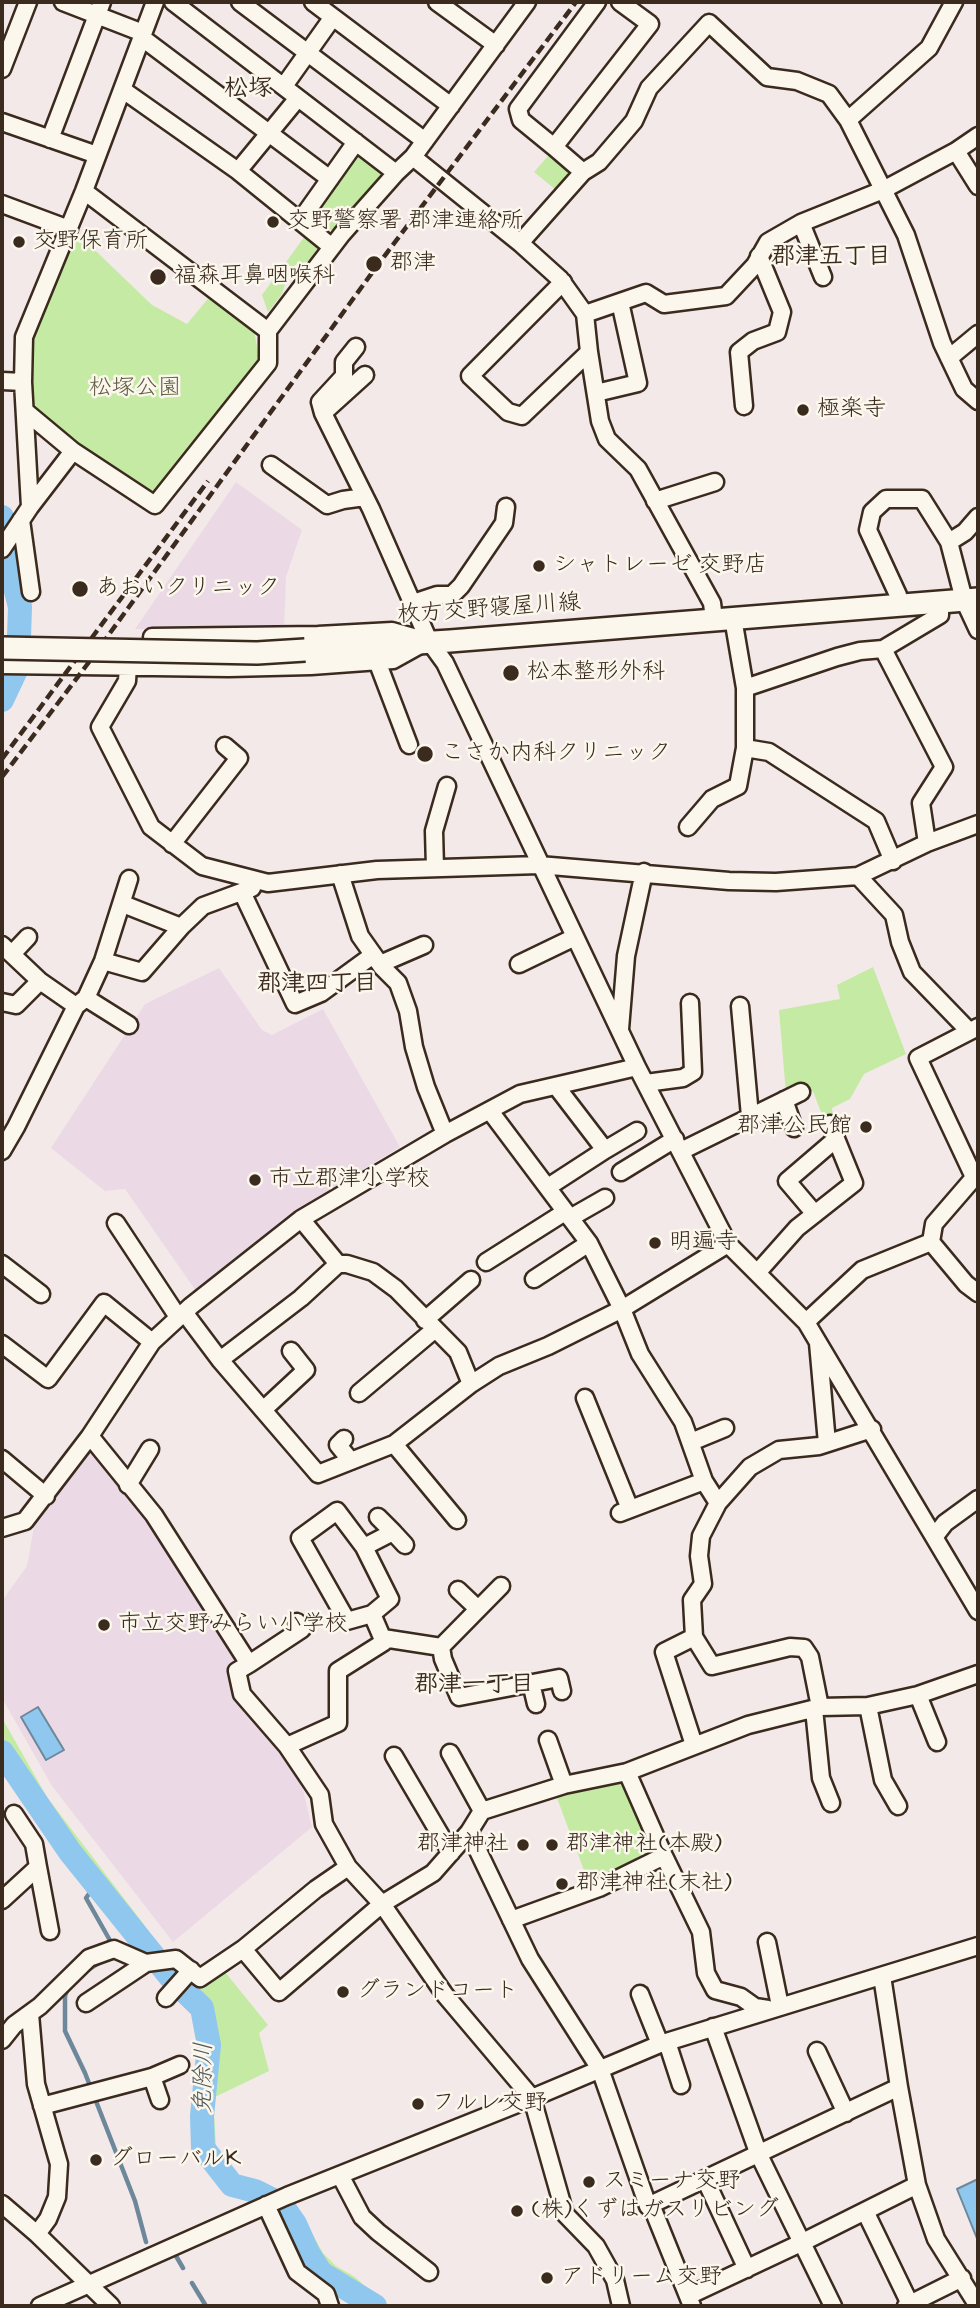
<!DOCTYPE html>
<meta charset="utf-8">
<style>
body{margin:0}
#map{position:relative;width:980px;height:2308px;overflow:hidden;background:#f4e9e9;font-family:Mynerve,sans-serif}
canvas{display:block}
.frame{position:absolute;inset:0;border:4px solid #3b2a1e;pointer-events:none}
</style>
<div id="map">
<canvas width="980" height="2308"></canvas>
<div class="frame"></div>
</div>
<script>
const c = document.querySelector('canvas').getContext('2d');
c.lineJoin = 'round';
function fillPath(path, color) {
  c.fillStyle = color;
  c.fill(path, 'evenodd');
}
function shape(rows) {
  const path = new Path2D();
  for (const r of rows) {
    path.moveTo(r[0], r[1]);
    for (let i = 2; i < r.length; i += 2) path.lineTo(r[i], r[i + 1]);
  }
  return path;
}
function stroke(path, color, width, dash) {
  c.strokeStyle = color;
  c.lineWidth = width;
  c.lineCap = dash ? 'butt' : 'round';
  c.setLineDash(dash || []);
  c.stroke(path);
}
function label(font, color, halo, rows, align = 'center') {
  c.font = font + ' Mynerve,"Klee One",sans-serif';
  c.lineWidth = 5;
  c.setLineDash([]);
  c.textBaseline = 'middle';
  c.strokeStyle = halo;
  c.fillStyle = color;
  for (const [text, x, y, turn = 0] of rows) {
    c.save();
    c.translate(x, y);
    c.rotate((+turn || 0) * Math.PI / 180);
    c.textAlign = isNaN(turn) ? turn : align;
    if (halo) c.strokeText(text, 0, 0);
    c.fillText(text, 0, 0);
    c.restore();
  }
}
const built = shape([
 [236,482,302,530,286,577,284,628,135,629],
 [219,968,262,1030,272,1035,323,1009,400,1147,287,1216,196,1291,125,1189,105,1191,51,1148,145,1004],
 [91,1450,149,1521,236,1656,234,1669,240,1696,302,1786,312,1827,173,1942,52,1786,2,1698,2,1601,27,1566,34,1527]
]);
const green = shape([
 [359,151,384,170,335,233,310,215],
 [549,155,567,167,567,175,556,190,534,172],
 [75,231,152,305,187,324,211,295,254,330,260,364,151,499,30,410,32,332],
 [305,236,318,247,310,261,295,265,287,278,282,294,268,312,262,295],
 [873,967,906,1054,864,1074,850,1099,832,1108,833,1116,824,1120,813,1091,786,1094,779,1010,840,999,837,985],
 [2,1718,47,1797,145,1926,142,1928,158,1951,154,1952,97,1882,49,1818,2,1746],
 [627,1772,664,1856,591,1889,554,1790],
 [221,1967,268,2025,259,2033,269,2071,213,2098,216,2146,230,2168,244,2182,265,2184,257,2188,234,2184,206,2147,204,2115,211,2046,204,2007,188,1989],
 [296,2205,323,2253,336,2266,355,2277,387,2306,378,2306,375,2302,324,2269,310,2251,299,2223,289,2209]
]);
const water = shape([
 [38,1707,64,1750,46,1760,21,1717,38,1707],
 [978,2179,978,2241,957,2189,978,2179]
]);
const stream = shape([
 [2,588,8,559],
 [96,1884,86,1898,112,1944],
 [86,1971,102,1961],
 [69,1986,65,1996,65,2031,85,2073,135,2201,146,2242],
 [176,2256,183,2268],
 [192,2283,206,2306]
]);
const river = shape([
 [2,517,8,559,20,607,18,666,2,700],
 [2,1752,70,1852,172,1979,202,2008,209,2045,202,2116,203,2148,232,2185,255,2191,281,2204,295,2224,308,2253,321,2273,375,2306]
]);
const minor = shape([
 [63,2,143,33],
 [173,2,396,173],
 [240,2,425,141],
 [313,2,451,106],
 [437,2,496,45],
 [954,2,929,48,848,120,906,235,942,343,964,389,978,401],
 [141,37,330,179],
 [2,69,28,2],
 [284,86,333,17],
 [123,90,238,171,332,247],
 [2,122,97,155],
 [50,139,102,2],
 [554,147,521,120,518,109,597,2],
 [956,151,978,136],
 [413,157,520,243,560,279,585,314,589,352,600,421,607,439,638,469,712,603,714,619],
 [238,171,298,98],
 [583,172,599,162,634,121,649,88,709,23,767,77,797,81,829,94,848,120],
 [84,191,268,331],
 [2,204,69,229],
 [300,221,356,142],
 [801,223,823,277],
 [520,243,583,172,554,147,650,24,620,2],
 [563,282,470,376,508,412,522,416,589,352],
 [585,314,646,293,664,304,726,296,755,265,768,242,801,223,883,190,956,151,978,186],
 [356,347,344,362,344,376,320,402,323,413,371,509,429,641,445,663,637,1067,728,1244,806,1322,978,1611],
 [949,358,978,334],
 [2,381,23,382],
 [596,393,638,383,620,302],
 [744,406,739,352,753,341,777,332,782,312,759,256],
 [25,411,73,451,155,505,268,363,268,331,342,234,396,173,413,157,527,2],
 [323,413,365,375],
 [271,465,327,505,343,500,365,497],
 [655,501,715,482],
 [30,507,73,451],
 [978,517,965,532,949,542,964,600,978,630],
 [21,520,31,592],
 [2,549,30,507,23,382,24,337,84,191,155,2],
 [413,603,437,595,452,595,461,586,504,523,506,507],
 [900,605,898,595,868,530,872,512,886,499,922,499,949,542],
 [152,637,318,635,392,631,420,639],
 [377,661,409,745],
 [2,665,229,668,311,666,393,660,420,645],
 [128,666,127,681,100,727,151,827,202,866,268,883,377,870,539,865,729,881,776,882,858,876,927,843,978,824],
 [745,688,837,657,860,651,883,649],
 [745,748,769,752,876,821,893,861],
 [688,827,712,799,738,786,745,748,745,688,733,618],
 [927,843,921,803,944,767,883,649,940,615,940,602],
 [172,844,239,758,225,746],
 [435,868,434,831,447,786],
 [340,874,360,936,382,967,398,983,408,1011,414,1047,426,1087,445,1134],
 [858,876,894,915,900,942,912,972,969,1031],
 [242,892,295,1004,321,993,373,955],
 [123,904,181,927],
 [2,945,40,981],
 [12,954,28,937],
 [103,961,142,972,181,927,203,906,252,888],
 [380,964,424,945],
 [519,964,575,937],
 [86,998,129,1025],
 [2,1002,16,1005,40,981,76,1006],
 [740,1006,750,1116],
 [620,1029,626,956,644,872],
 [646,1083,683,1078,693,1072,690,1003],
 [784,1100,794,1128],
 [490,1111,589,1243,622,1309,640,1354,683,1422,704,1481,718,1503,701,1536,699,1556,703,1584,692,1600,694,1637,664,1652,694,1745],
 [605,1150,637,1131],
 [2,1151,16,1127,76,1006,86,998,103,961,129,879],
 [681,1151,801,1092],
 [621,1172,675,1139],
 [974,1177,918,1058,978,1027],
 [548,1187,605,1150,556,1086],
 [815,1214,787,1181,836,1139],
 [570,1218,605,1198],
 [116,1223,178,1317],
 [931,1242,966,1284,978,1293],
 [486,1262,565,1212],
 [2,1264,41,1294],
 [757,1273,797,1228,854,1183,830,1124],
 [534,1279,589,1243],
 [184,1312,220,1360,318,1474,394,1444,471,1384,458,1352,396,1289,373,1272,347,1264,338,1264,301,1219],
 [425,1320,471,1280],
 [806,1322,862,1270,931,1242,934,1224,978,1173],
 [818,1343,827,1443],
 [2,1344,48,1379,104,1303,152,1342],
 [220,1360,301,1298,338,1264],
 [471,1384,499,1366,548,1346,622,1309,728,1244],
 [359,1393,434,1330],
 [585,1398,630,1509],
 [263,1410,306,1370,291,1351],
 [90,1436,152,1342,191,1306,301,1219,445,1134,520,1094,637,1067],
 [344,1439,338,1445,351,1461],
 [691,1442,725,1428],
 [394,1444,457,1520],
 [2,1459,46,1496],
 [128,1485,150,1449],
 [718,1503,750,1467,779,1450,819,1446,872,1429],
 [620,1513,704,1481],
 [2,1528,25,1521,90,1436,154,1515,249,1664,237,1671,242,1694,287,1746,320,1795,324,1824,348,1867,382,1904,445,1995,532,2098,565,2214,596,2246,615,2280,621,2306],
 [393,1532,405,1545],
 [935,1536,945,1523,978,1499],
 [364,1547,393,1532,378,1517],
 [458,1590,478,1609],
 [694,1637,712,1666,790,1647,804,1648,810,1657,820,1707],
 [383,1638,441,1647,443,1659,459,1697,559,1678,562,1691],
 [441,1647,501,1586],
 [249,1664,302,1629,297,1622],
 [531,1683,536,1704],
 [918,1695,937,1742],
 [868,1706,883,1780,898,1806],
 [814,1709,821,1778,831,1803],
 [548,1740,564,1785],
 [287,1746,338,1723,338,1671,384,1642,372,1614,390,1599,364,1547,337,1511,300,1538,347,1621,372,1614],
 [450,1753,482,1811],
 [394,1756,451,1853],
 [627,1772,748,1725,820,1707,868,1706,918,1695,978,1674],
 [14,1814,34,1844,38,1867],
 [469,1832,482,1811,564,1785,627,1772,664,1856,701,1932,706,1973,715,1990,741,1997,755,2007,768,2009],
 [348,1867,316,1889,243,1949,279,1992,382,1904,433,1873,469,1832,530,1959,600,2069,648,2206,654,2212,692,2306],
 [2,1900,38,1867,50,1931],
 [511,1920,599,1888,664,1856],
 [767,1942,780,2006],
 [640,1994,660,2044],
 [166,1998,191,1970],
 [86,2003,146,1963,176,1959,200,1978,243,1949],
 [30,2014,36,2084,59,2164,57,2197,48,2219,37,2234],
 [713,2027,759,2155,833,2306],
 [2,2040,14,2025,40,2006,89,1958,114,1949,146,1963],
 [667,2042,681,2085],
 [817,2051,846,2113],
 [152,2077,160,2100],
 [42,2106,152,2077,180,2065],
 [340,2175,362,2217,378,2232,429,2272],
 [706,2181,747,2269],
 [917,2185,936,2239,978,2306],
 [2,2204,37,2234,111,2306],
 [266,2205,297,2272,326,2294,330,2306],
 [648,2206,899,2087,882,1976],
 [865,2211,910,2304],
 [688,2296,803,2242,917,2185,899,2087],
 [40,2306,287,2196,532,2098,660,2044,978,1946],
 [906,2306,962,2278]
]);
const major = shape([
 [305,650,450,641,978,599]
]);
const rail = shape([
 [2,759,208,481],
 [2,777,86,666,377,266,576,2]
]);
const majorBridge = shape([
 [2,648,257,653,305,650]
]);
const markers = [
 [273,222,7,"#3b2a1e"],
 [19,242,7,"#3b2a1e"],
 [374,264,9,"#3b2a1e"],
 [158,277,9,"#3b2a1e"],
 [803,410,7,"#3b2a1e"],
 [539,566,7,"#3b2a1e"],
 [80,589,9,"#3b2a1e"],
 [511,673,9,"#3b2a1e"],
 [425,754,9,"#3b2a1e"],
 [866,1127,7,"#3b2a1e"],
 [255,1180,7,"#3b2a1e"],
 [655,1243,7,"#3b2a1e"],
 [104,1625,7,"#3b2a1e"],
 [523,1845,7,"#3b2a1e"],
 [552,1845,7,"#3b2a1e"],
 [562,1884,7,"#3b2a1e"],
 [343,1992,7,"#3b2a1e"],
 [418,2104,7,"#3b2a1e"],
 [96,2160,7,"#3b2a1e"],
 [589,2182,7,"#3b2a1e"],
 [517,2211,7,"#3b2a1e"],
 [547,2278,7,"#3b2a1e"]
];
const poiNames = [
 ["交野警察署 郡津連絡所",287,222],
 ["交野保育所",33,242],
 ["郡津",390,264],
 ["福森耳鼻咽喉科",174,277],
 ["極楽寺",817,410],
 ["シャトレーゼ 交野店",553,566],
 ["あおいクリニック",96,589],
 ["松本整形外科",527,673],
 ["こさか内科クリニック",441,754],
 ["郡津公民館",852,1127,"right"],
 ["市立郡津小学校",269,1180],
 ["明遍寺",669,1243],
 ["市立交野みらい小学校",118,1625],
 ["郡津神社",509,1845,"right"],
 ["郡津神社(本殿)",566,1845],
 ["郡津神社(末社)",576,1884],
 ["グランドコート",357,1992],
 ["フルレ交野",432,2104],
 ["グローバルK",110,2160],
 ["スミーナ交野",603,2182],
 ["(株)くずはガスリビング",531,2211],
 ["アドリーム交野",561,2278]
];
const parkNames = [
 ["松塚公園",135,389]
];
const streetNames = [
 ["枚方交野寝屋川線",489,610,-4]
];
const neighbourhoodNames = [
 ["松塚",248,90],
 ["郡津五丁目",831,258],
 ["郡津四丁目",317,985],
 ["郡津一丁目",474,1686]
];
const waterNames = [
 ["免除川",205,2078,-89]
];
fillPath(built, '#ebd9e6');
fillPath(green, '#c4eaa4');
fillPath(water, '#90c7ee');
stroke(water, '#6e889b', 2);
stroke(stream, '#6e889b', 4.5);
stroke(river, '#90c7ee', 24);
stroke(minor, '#3b2a1e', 21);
stroke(major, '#3b2a1e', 26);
stroke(minor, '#fbf7ec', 16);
stroke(major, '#fbf7ec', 21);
stroke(rail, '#3b2a1e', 4.5, [10, 5]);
stroke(majorBridge, '#3b2a1e', 26, []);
stroke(majorBridge, '#fbf7ec', 21);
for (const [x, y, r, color] of markers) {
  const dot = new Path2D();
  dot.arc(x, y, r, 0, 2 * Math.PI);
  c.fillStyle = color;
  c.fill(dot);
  stroke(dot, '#fbf7ec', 2.5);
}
label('23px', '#3b2a1e', '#fbf7ec', poiNames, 'left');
label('23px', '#5d5a40', '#fbf7ec', parkNames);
label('23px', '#3b2a1e', '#fbf7ec', streetNames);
label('bold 24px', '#3b2a1e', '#fbf7ec', neighbourhoodNames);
label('italic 24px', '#54595c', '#fbf7ec', waterNames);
</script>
